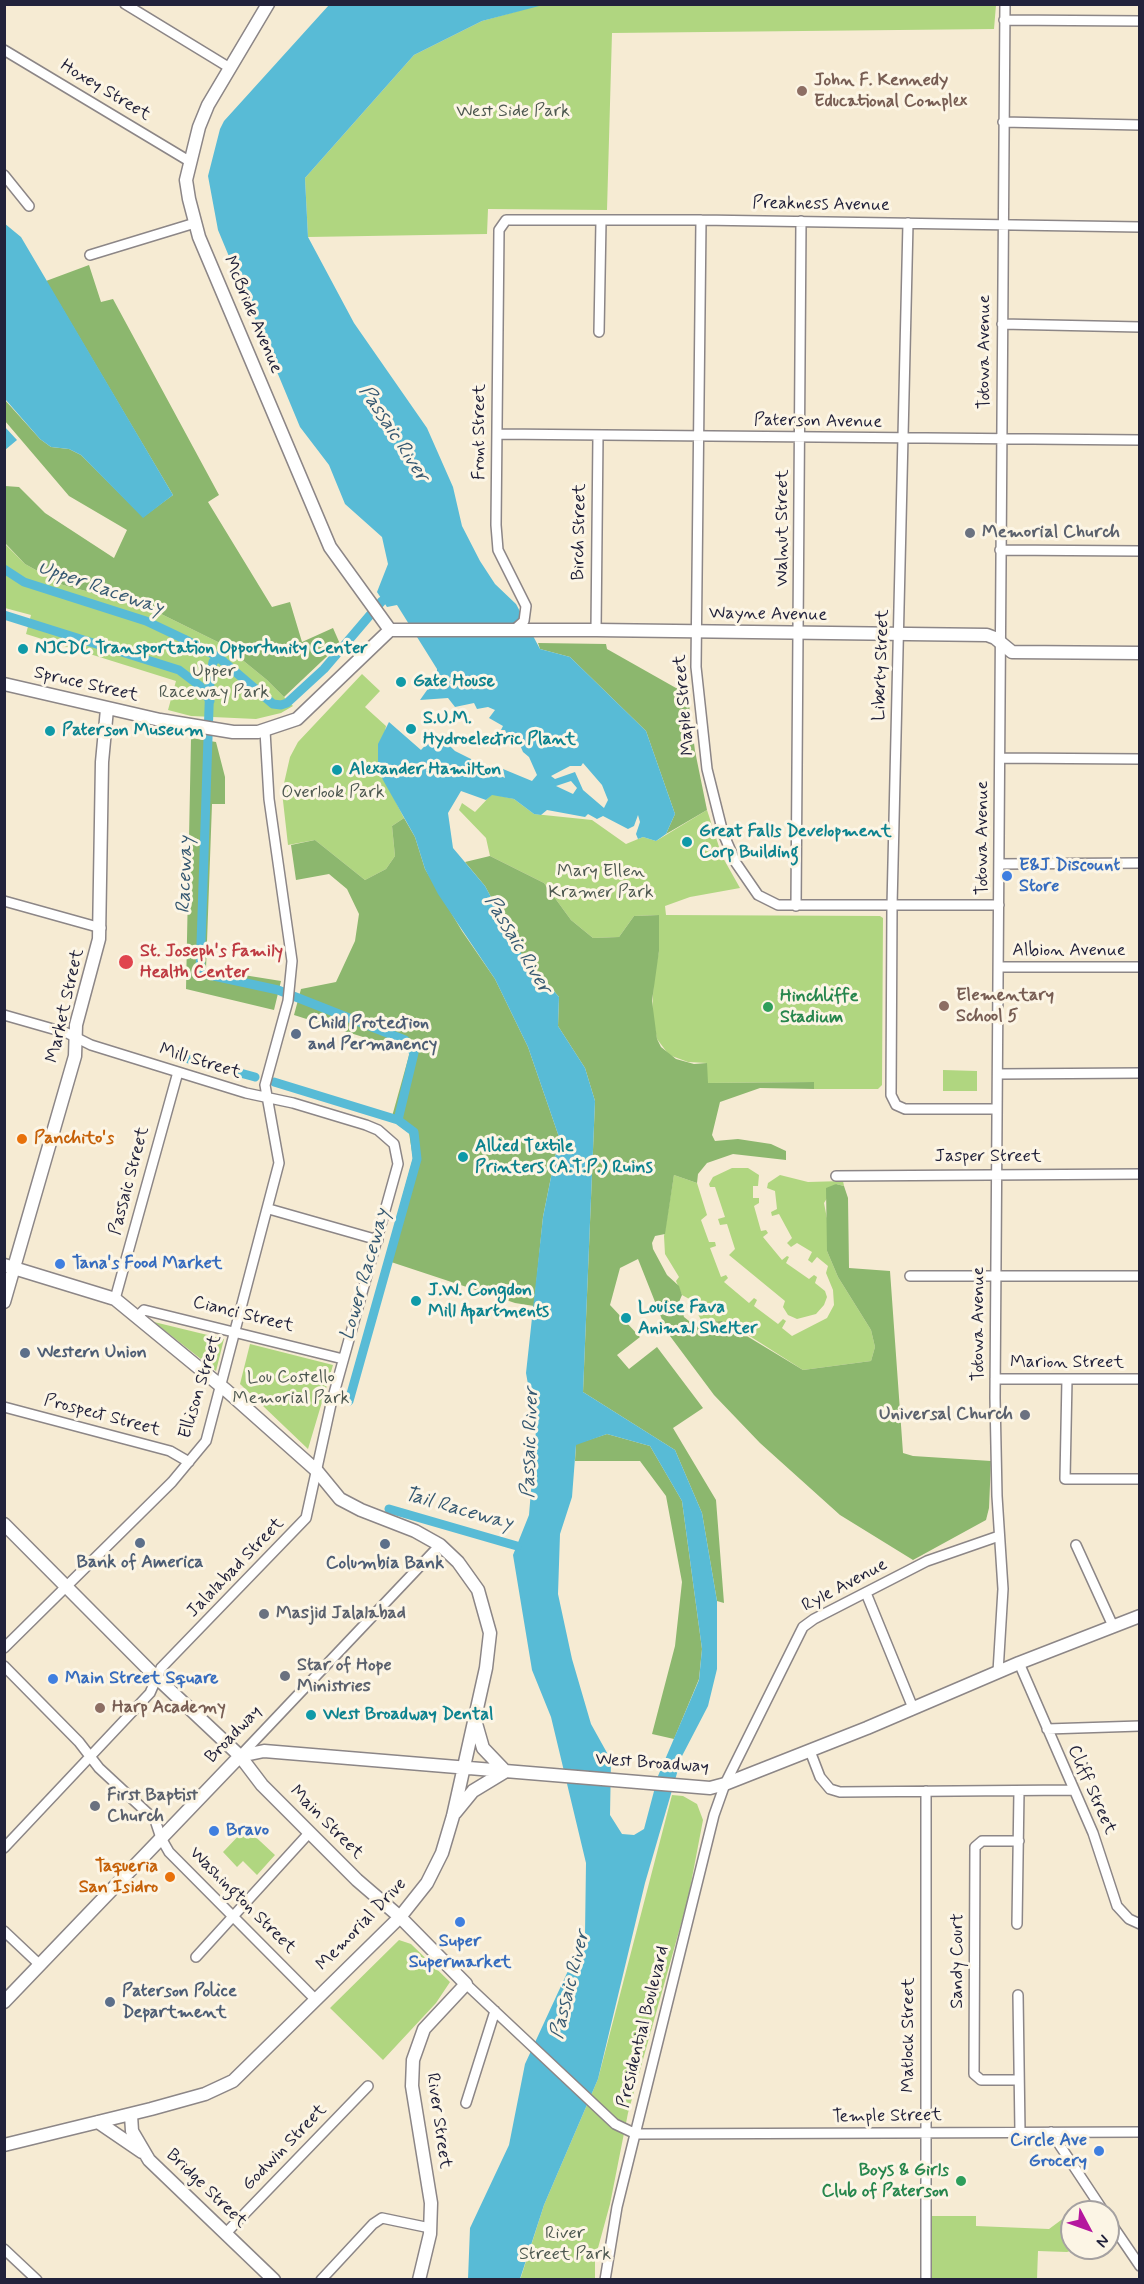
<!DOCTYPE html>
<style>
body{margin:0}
#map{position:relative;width:1144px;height:2284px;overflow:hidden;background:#f6ebd3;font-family:Mynerve,sans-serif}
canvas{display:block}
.frame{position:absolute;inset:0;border:6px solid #22223b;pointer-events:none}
.north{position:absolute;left:1060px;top:2200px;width:60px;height:60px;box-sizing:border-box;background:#fcf5e5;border:2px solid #a5a1a1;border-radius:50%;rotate:131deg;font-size:16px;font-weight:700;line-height:24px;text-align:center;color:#22223b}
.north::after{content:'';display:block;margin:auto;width:21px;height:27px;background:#b5179e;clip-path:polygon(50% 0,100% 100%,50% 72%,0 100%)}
</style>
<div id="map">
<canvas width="1144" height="2284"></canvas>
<div class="frame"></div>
<div class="north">N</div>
</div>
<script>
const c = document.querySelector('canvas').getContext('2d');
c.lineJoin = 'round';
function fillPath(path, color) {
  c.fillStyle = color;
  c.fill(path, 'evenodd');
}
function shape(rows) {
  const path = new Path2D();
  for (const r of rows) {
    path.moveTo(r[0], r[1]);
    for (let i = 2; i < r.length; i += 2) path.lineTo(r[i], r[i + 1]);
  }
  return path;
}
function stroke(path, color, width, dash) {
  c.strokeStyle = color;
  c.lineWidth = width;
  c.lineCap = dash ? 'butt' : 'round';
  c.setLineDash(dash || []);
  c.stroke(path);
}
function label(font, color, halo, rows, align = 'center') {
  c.font = font + ' Mynerve,sans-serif';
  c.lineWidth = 6;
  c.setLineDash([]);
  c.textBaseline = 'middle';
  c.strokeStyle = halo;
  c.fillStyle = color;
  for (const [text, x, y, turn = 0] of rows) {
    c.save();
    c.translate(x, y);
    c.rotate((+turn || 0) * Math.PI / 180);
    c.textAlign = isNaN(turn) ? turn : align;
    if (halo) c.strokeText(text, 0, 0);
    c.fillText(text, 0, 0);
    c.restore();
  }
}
const green = shape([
 [543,4,996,5,994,29,612,33,607,210,488,209,487,234,308,237,305,178,414,55,482,21],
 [4,543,25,564,63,585,147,607,224,645,267,680,293,706,281,713,256,719,191,716,168,710,176,681,26,634,31,615,5,608],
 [362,674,380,691,365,707,386,726,378,767,404,818,392,826,395,856,386,869,365,880,315,840,288,845,282,792,290,757,298,742],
 [492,794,514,799,534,814,592,820,626,844,643,837,656,841,707,810,722,856,740,888,690,897,665,906,666,915,880,916,883,918,882,1085,878,1089,814,1089,814,1082,707,1083,707,1063,688,1062,669,1055,657,1039,652,1013,654,976,659,951,659,915,634,916,619,937,593,938,571,920,544,883,490,856,486,838,459,810,462,803,475,812],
 [943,1070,977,1071,977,1091,943,1091],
 [732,1168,748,1168,759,1175,758,1186,753,1186,753,1198,759,1198,759,1203,754,1206,761,1231,766,1230,768,1233,763,1237,782,1260,787,1256,789,1257,786,1263,809,1279,814,1275,817,1277,815,1283,825,1291,827,1297,824,1305,816,1314,797,1319,788,1315,783,1307,785,1301,729,1255,735,1249,727,1224,720,1225,718,1219,725,1217,715,1187,710,1187,709,1184,713,1177],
 [674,1175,697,1183,707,1215,701,1220,709,1242,715,1242,716,1246,710,1248,721,1277,726,1275,728,1278,724,1282,749,1303,754,1298,757,1300,754,1306,778,1324,783,1319,786,1321,782,1328,792,1336,827,1318,834,1305,833,1290,826,1273,828,1266,817,1257,812,1263,808,1260,812,1252,797,1243,791,1247,787,1243,792,1238,779,1214,772,1216,771,1212,777,1209,775,1191,767,1188,768,1183,780,1175,808,1182,843,1181,844,1186,836,1184,824,1203,829,1229,827,1251,838,1277,871,1330,875,1347,871,1361,803,1370,737,1328,722,1321,702,1322,691,1300,682,1295,676,1281,679,1277,665,1254,664,1236],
 [154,1322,224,1339,216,1371],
 [250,1344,333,1365,308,1449,240,1384],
 [672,1795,683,1796,697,1804,703,1820,688,1899,628,2113,610,2204,595,2259,595,2279,520,2280,544,2205,598,2079],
 [246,1828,275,1855,257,1875,243,1861,237,1867,223,1852],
 [399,1940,411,1944,450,1982,436,2003,383,2060,330,2008],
 [1072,2212,1072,2248,1080,2248,1067,2252,1038,2251,1037,2279,929,2280,929,2216,976,2216,976,2226,1049,2229]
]);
const forest = shape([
 [89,265,101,302,113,299,219,495,208,502,272,607,290,602,302,642,333,628,340,644,284,697,267,680,224,645,147,607,63,585,25,564,5,543,5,486,19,487,45,513,114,558,127,530,69,496,5,421,4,399,40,439,51,447,69,449,81,455,143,517,173,495,46,281],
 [538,643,606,644,607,649,676,688,687,689,695,751,707,810,666,834,675,814,646,731,570,657,540,649],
 [191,738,216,742,225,777,225,804,212,804,206,969,281,981,274,1010,186,989],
 [404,818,415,837,425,869,462,931,495,979,528,1047,559,1137,543,1217,534,1306,515,1303,385,1260,413,1158,409,1133,391,1120,410,1052,294,1015,301,989,336,982,355,941,359,914,347,889,329,874,296,880,291,845,315,840,365,880,386,869,395,856,392,826],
 [490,856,544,883,571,920,593,938,619,937,634,916,659,915,659,951,652,1001,657,1039,661,1047,676,1059,694,1064,707,1063,708,1083,814,1082,814,1089,760,1088,720,1102,712,1135,715,1141,738,1139,771,1144,786,1151,786,1160,733,1154,707,1163,698,1174,697,1183,674,1175,665,1234,655,1236,652,1243,653,1249,667,1275,679,1286,682,1295,679,1302,684,1317,694,1325,699,1327,702,1322,722,1321,803,1370,871,1361,875,1347,871,1330,838,1277,827,1251,826,1188,836,1184,844,1186,848,1198,849,1268,890,1271,903,1453,913,1456,991,1461,989,1508,986,1520,913,1560,840,1515,760,1443,714,1395,667,1332,638,1259,620,1268,610,1305,640,1337,617,1355,629,1369,657,1347,703,1408,673,1428,716,1500,724,1603,717,1601,702,1513,675,1450,583,1392,595,1101,585,1068,558,1026,559,997,548,984,535,979,485,886,465,862],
 [607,1434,650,1446,682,1501,702,1649,699,1679,674,1739,652,1734,675,1646,682,1582,666,1496,640,1461,575,1461,576,1444]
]);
const water = shape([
 [329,5,543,5,482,21,414,55,305,178,308,237,354,323,427,428,453,487,462,526,480,561,495,584,516,604,540,649,570,657,646,731,675,814,666,834,656,841,643,837,638,839,636,834,640,822,638,815,634,826,628,829,603,816,597,819,588,814,585,817,547,810,541,815,534,814,514,799,492,795,486,800,461,791,448,813,453,848,485,886,535,979,548,984,559,997,558,1026,585,1068,595,1101,583,1392,675,1450,702,1513,717,1601,717,1669,708,1706,682,1756,645,1883,598,2079,544,2205,520,2279,468,2279,470,2228,509,2145,525,2064,585,1934,586,1863,551,1717,532,1670,513,1555,529,1515,536,1430,526,1373,543,1217,559,1137,528,1047,495,979,438,894,425,869,415,837,383,780,378,767,378,744,389,722,421,750,434,736,435,740,446,742,455,751,471,759,478,771,489,770,505,778,503,769,532,781,537,775,529,757,523,752,517,738,518,734,508,737,505,730,501,730,503,726,489,718,495,710,488,707,477,709,474,703,455,707,448,698,420,700,437,676,437,669,397,605,387,607,377,592,388,564,382,537,345,504,329,465,300,427,218,230,208,176,220,129,224,121],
 [583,763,602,785,608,800,604,808,583,790,575,772,555,779,551,776,570,766,581,766],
 [571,781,577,788,573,794,556,786],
 [607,1434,650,1446,682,1501,702,1649,699,1680,658,1776,644,1829,634,1835,622,1834,610,1815,611,1760,591,1724,572,1659,558,1594,560,1534,572,1497,576,1445],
 [4,223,21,237,173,495,143,518,81,455,69,449,51,447,40,439,5,399],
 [4,426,17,440,5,450,4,450]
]);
const canal = shape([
 [4,569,24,582,146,621,184,639,218,657,273,704,281,705,287,703,324,669,382,601],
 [4,615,179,670,200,686,210,701],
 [218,657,213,662,210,679,200,973,278,990,405,1040,414,1053,398,1120,414,1132,417,1159,349,1401],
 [185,1058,255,1077],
 [274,1082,398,1120],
 [389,1509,517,1546]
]);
const minor = shape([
 [125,4,230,68],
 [1004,20,1140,21],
 [4,50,189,161],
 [1003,122,1140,125],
 [4,175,29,206],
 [701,220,696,667,707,769,723,833,736,863,758,895,778,905,999,905],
 [908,223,892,906,891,1095,896,1105,905,1109,997,1109],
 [90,255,195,223],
 [1002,324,1140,327],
 [599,332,601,221],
 [497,434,1140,440],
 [1000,550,1140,551],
 [514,630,524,621,526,606,498,550,496,525,499,230,506,220,701,220,1140,227],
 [596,630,598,435],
 [1000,758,1140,759],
 [999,864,1140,863],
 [4,901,101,928],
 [796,906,801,221],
 [999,967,1140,967],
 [4,1015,67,1033,91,1045,246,1093,293,1103,366,1125,378,1130,394,1144,398,1164,331,1404,306,1518,161,1668,150,1693,4,1848],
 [998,1074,1140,1073],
 [836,1176,1140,1174],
 [269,1209,378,1240],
 [910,1276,1140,1276],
 [115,1299,178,1072],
 [137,1317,144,1310,343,1359],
 [995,1379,1140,1379],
 [1067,1379,1065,1479,1140,1479],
 [4,1407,170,1451,189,1462],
 [1076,1545,1113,1626],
 [866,1593,913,1708],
 [4,1648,172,1482,206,1441,279,1163,265,1085,288,1001,292,961,269,799,265,731],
 [1019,1663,1093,1833,1117,1906,1129,1919,1140,1924],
 [4,1666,79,1742,99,1768,155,1820,161,1838,169,1852,315,1999],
 [998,1672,1003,1589,997,1496,995,1398,1005,4],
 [1047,1729,1140,1726],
 [810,1751,820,1777,830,1789,840,1792,1073,1790],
 [240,1756,440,1545],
 [1017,1924,1019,1791],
 [4,1931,40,1965],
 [196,1957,310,1832],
 [466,1984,615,2124,636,2134,1140,2132],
 [1018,1995,1020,2132],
 [1018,2080,981,2080,974,2074,975,1847,982,1841,1019,1841],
 [466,2103,495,2011],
 [1051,2132,1104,2212],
 [1108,2219,1140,2266],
 [226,2233,368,2086],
 [4,2249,37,2280],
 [321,2280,373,2224,382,2218,430,2228],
 [605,2280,617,2207,714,1815,725,1784,799,1635,803,1627,814,1619,927,1561,999,1536],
 [926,2280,926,1791]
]);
const major = shape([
 [268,4,208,105,199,127,186,180,189,199,199,237,330,547,390,630],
 [390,630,596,630,987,635,995,638,1012,652,1140,653],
 [4,684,160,720,233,732,258,732,297,719,390,630],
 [4,1265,115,1299,227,1391,317,1471,340,1499,361,1510,415,1531,440,1545,458,1562,478,1590,490,1633,486,1668,453,1816,442,1853,427,1883,400,1917,233,2081,205,2094,151,2109,4,2145],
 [4,1302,75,1056,76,1025,99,939,102,762,107,709],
 [4,1524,156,1677,240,1756,262,1785,357,1880,400,1917,466,1984,424,2029,413,2060,412,2086,431,2203,430,2234,419,2280],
 [475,1720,483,1748,505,1771],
 [455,1813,473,1791,506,1771],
 [4,2002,240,1756,264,1751,710,1788,725,1784,867,1728,1019,1663,1140,1616],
 [131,2115,132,2131,149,2160,274,2280],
 [98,2122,142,2152]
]);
const markers = [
 [802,91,6,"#8d6e63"],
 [970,533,6,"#6b7280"],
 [23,649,6,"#0f9aa8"],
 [401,682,6,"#0f9aa8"],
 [411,729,6,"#0f9aa8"],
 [50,731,6,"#0f9aa8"],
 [337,770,6,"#0f9aa8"],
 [687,842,6,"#0f9aa8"],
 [1007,876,6,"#3f7fe0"],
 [126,962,8,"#e0444e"],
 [944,1006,6,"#8d6e63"],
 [768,1007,6,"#2e9e5b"],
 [296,1034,6,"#5c6f8a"],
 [22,1139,6,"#e8710a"],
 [463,1157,6,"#0f9aa8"],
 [60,1264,6,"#3f7fe0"],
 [416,1301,6,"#0f9aa8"],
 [626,1318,6,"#0f9aa8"],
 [25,1353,6,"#5c6f8a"],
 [1025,1415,6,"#6b7280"],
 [140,1543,6,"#5c6f8a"],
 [385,1544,6,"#5c6f8a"],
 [264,1614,6,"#6b7280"],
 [285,1676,6,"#6b7280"],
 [53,1679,6,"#3f7fe0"],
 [100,1708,6,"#8d6e63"],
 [311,1715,6,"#0f9aa8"],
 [95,1806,6,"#6b7280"],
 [214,1831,6,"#3f7fe0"],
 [170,1877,6,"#e8710a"],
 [460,1922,6,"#3f7fe0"],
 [110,2002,6,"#5c6f8a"],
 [1099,2151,6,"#3f7fe0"],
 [961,2181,6,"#2e9e5b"]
];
const educationNames = [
 ["John F. Kennedy",814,81],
 ["Educational Complex",814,102],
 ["Elementary",956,996],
 ["School 5",956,1017],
 ["Harp Academy",112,1708]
];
const streetNames = [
 ["Hoxey Street",105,91,31],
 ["Preakness Avenue",821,205,1],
 ["McBride Avenue",252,315,67],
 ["Totowa Avenue",985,352,-90],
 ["Paterson Avenue",818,422,1],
 ["Front Street",480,432,-90],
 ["Walnut Street",783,528,-90],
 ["Birch Street",580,532,-89],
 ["Wayne Avenue",768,615,1],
 ["Liberty Street",882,665,-88],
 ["Spruce Street",86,685,13],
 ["Maple Street",685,705,-95],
 ["Totowa Avenue",983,838,-90],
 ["Albion Avenue",1069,951],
 ["Market Street",66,1006,-77],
 ["Mill Street",200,1062,17],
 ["Jasper Street",988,1157],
 ["Passaic Street",130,1181,-75],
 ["Cianci Street",243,1315,14],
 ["Totowa Avenue",979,1324,-90],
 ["Marion Street",1067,1363],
 ["Ellison Street",201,1387,-73],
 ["Prospect Street",102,1416,15],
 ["Jalalabad Street",236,1568,-46],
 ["Ryle Avenue",845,1586,-28],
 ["Broadway",234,1735,-46],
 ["West Broadway",652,1764,4],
 ["Cliff Street",1091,1790,66],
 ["Main Street",326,1823,45],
 ["Washington Street",242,1901,45],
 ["Memorial Drive",362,1925,-46],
 ["Sandy Court",958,1961,-90],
 ["Presidential Boulevard",644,2027,-76],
 ["Matlock Street",909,2035,-90],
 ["Temple Street",887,2117,-1],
 ["River Street",438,2121,82],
 ["Godwin Street",285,2148,-46],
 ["Bridge Street",206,2189,44]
];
const parkNames = [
 ["West Side Park",513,112],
 ["Upper",214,672],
 ["Raceway Park",214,693],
 ["Overlook Park",333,793],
 ["Mary Ellen",601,872],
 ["Kramer Park",601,893],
 ["Lou Costello",291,1378],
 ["Memorial Park",291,1399],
 ["River",565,2234],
 ["Street Park",565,2255]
];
const worshipNames = [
 ["Memorial Church",982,533],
 ["Universal Church",1013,1415,"right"],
 ["Masjid Jalalabad",276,1614],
 ["Star of Hope",297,1666],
 ["Ministries",297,1687],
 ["First Baptist",107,1796],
 ["Church",107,1817]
];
const cultureNames = [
 ["NJCDC Transportation Opportunity Center",35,649],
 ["Gate House",413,682],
 ["S.U.M.",423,719],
 ["Hydroelectric Plant",423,740],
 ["Paterson Museum",62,731],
 ["Alexander Hamilton",349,770],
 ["Great Falls Development",699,832],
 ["Corp Building",699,853],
 ["Allied Textile",475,1147],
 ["Printers (A.T.P.) Ruins",475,1168],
 ["J.W. Congdon",428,1291],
 ["Mill Apartments",428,1312],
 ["Louise Fava",638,1308],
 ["Animal Shelter",638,1329],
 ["West Broadway Dental",323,1715]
];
const shopNames = [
 ["E&J Discount",1019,866],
 ["Store",1019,887],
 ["Tana's Food Market",72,1264],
 ["Main Street Square",65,1679],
 ["Bravo",226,1831],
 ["Super",460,1942,"center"],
 ["Supermarket",460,1963,"center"],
 ["Circle Ave",1087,2141,"right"],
 ["Grocery",1087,2162,"right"]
];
const healthNames = [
 ["St. Joseph's Family",140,952],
 ["Health Center",140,973]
];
const leisureNames = [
 ["Hinchliffe",780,997],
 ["Stadium",780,1018],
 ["Boys & Girls",949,2171,"right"],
 ["Club of Paterson",949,2192,"right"]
];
const serviceNames = [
 ["Child Protection",308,1024],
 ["and Permanency",308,1045],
 ["Western Union",37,1353],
 ["Bank of America",140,1563,"center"],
 ["Columbia Bank",385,1564,"center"],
 ["Paterson Police",122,1992],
 ["Department",122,2013]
];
const foodNames = [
 ["Panchito's",34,1139],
 ["Taqueria",158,1867,"right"],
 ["San Isidro",158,1888,"right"]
];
const waterNames = [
 ["Passaic River",393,434,57],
 ["Upper Raceway",100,589,19],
 ["Raceway",186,875,-88],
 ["Passaic River",517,945,59],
 ["Lower Raceway",366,1275,-74],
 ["Passaic River",531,1443,-88],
 ["Tail Raceway",458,1510,16],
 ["Passaic River",571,1985,-76]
];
fillPath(green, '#b0d680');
fillPath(forest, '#8cb76e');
fillPath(water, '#58bbd6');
stroke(canal, '#58bbd6', 9);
stroke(minor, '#8c8687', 12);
stroke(major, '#8c8687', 15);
stroke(minor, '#fff', 9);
stroke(major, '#fff', 12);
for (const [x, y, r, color] of markers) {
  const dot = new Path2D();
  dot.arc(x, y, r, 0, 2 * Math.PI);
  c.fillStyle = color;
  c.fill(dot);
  stroke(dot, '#fcf5e5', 2);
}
label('bold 18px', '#785e54', '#fcf5e5', educationNames, 'left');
label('18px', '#22223b', '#fcf5e5', streetNames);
label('18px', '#4d5850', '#fcf5e5', parkNames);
label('bold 18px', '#5b616d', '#fcf5e5', worshipNames, 'left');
label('bold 18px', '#0d838f', '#fcf5e5', cultureNames, 'left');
label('bold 18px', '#366cbe', '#fcf5e5', shopNames, 'left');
label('bold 18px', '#be3a42', '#fcf5e5', healthNames, 'left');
label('bold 18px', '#27864d', '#fcf5e5', leisureNames, 'left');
label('bold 18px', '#4e5e75', '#fcf5e5', serviceNames, 'left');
label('bold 18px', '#c56008', '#fcf5e5', foodNames, 'left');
label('italic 20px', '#355871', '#fcf5e5', waterNames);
</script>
